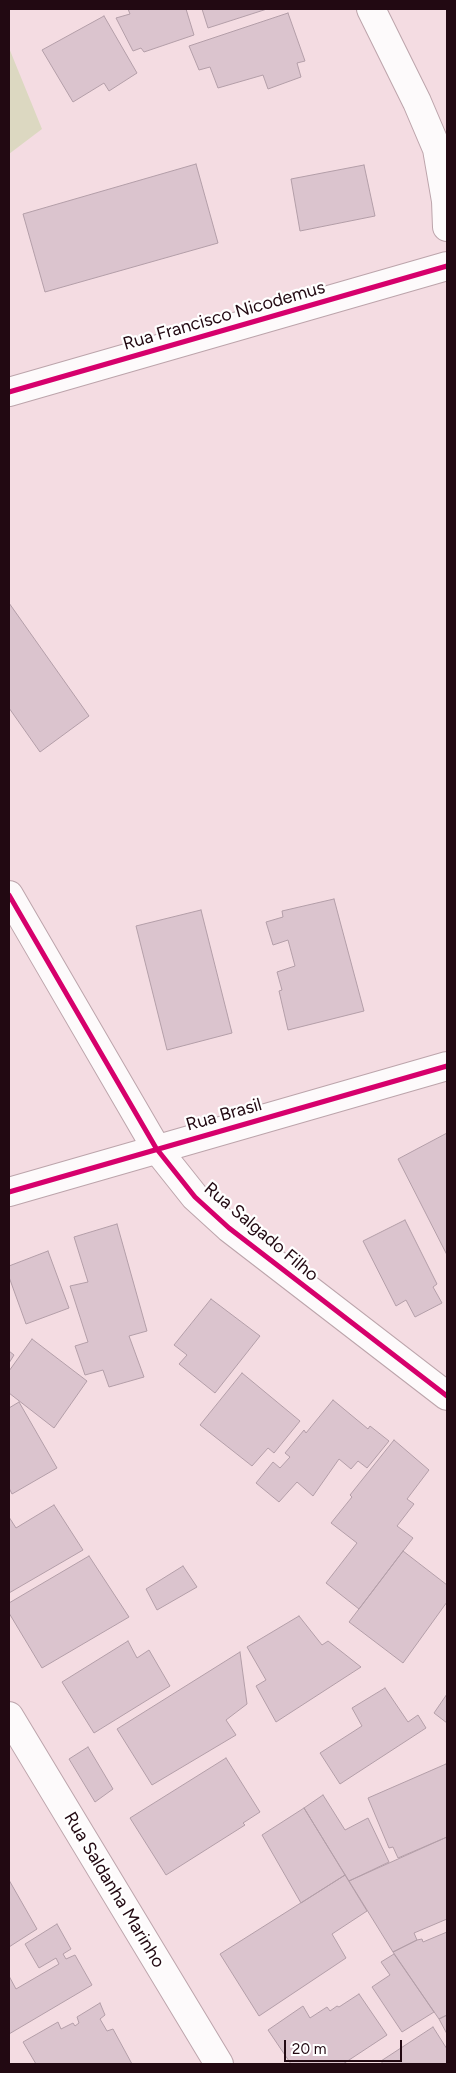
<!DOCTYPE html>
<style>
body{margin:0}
#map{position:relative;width:456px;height:2073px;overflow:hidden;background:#f4dce2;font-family:Figtree,sans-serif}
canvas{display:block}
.frame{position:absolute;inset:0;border:10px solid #220912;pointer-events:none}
.scale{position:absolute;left:284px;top:2040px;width:118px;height:22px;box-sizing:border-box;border:2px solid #220912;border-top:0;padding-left:6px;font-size:15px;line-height:18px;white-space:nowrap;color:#220912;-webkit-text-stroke:4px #fff;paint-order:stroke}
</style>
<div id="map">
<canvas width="456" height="2073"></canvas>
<div class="frame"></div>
<div class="scale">20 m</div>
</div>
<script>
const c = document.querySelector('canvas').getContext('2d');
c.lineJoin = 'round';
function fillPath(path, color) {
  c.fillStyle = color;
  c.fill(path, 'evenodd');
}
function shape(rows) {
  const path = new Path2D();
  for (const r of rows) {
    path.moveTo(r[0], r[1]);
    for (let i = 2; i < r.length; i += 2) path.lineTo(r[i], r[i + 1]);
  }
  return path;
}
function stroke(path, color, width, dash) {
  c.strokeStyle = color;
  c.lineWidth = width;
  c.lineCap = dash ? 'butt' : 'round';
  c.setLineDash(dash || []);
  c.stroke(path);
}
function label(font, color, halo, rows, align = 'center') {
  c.font = font + ' Figtree,sans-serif';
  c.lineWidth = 4.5;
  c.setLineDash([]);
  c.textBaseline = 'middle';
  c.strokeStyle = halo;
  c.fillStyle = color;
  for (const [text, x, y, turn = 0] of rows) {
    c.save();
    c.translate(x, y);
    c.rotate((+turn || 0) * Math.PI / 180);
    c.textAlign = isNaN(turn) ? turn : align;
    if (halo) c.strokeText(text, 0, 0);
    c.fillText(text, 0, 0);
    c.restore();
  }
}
const green = shape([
 [9,48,42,129,9,154]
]);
const building = shape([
 [128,9,186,9,194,35,144,52,141,48,133,51,116,18,130,14,128,9],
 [202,9,267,9,208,28,202,9],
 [288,13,305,61,297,63,301,77,268,89,263,75,218,88,210,67,199,70,189,46,288,13],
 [104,16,137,73,109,91,104,83,73,102,42,50,104,16],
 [196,164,218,243,45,292,23,214,196,164],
 [364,165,375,216,300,231,291,179,364,165],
 [9,603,89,716,40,752,9,708,9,603],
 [334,899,364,1011,288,1030,279,991,282,990,277,972,295,966,288,940,273,945,266,922,283,917,282,911,334,899],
 [201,910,232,1033,167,1050,136,926,201,910],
 [447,1133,447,1255,398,1159,447,1133],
 [405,1220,437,1284,433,1287,442,1303,415,1317,406,1300,396,1306,363,1241,405,1220],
 [117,1224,147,1331,129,1336,144,1377,109,1387,103,1370,85,1375,75,1346,88,1342,70,1286,88,1282,74,1237,117,1224],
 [48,1251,69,1308,26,1324,9,1277,9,1266,48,1251],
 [211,1299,260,1336,215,1393,179,1364,187,1355,174,1345,211,1299],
 [32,1339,87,1381,54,1428,9,1393,9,1371,32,1339],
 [9,1351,14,1355,9,1363,9,1351],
 [242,1373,300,1421,274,1453,268,1448,252,1466,200,1425,242,1373],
 [333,1400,368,1429,370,1426,389,1441,367,1468,358,1461,351,1469,339,1459,313,1496,297,1482,279,1502,256,1483,273,1462,280,1468,290,1457,285,1453,304,1430,306,1433,333,1400],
 [19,1402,57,1468,12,1494,9,1488,9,1408,19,1402],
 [394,1440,429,1470,407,1499,414,1504,397,1526,413,1538,359,1609,326,1583,357,1543,331,1523,352,1497,350,1495,394,1440],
 [54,1505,83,1550,9,1593,9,1517,16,1528,54,1505],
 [403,1551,447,1585,447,1602,403,1663,349,1622,403,1551],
 [89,1556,129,1617,42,1668,9,1613,9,1603,89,1556],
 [183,1566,197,1587,157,1610,146,1589,183,1566],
 [299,1616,322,1645,328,1641,361,1667,276,1722,256,1686,266,1680,247,1647,299,1616],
 [128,1641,137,1658,149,1650,170,1686,94,1733,62,1682,128,1641],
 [240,1652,247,1704,226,1720,236,1735,152,1785,117,1729,240,1652],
 [385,1688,408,1722,418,1715,426,1728,340,1784,320,1753,362,1726,352,1708,385,1688],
 [447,1694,447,1723,434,1713,447,1694],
 [88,1747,113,1789,95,1802,69,1759,88,1747],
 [226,1758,260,1812,243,1823,245,1825,166,1875,130,1818,226,1758],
 [446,1764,447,1767,447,1837,398,1858,393,1847,389,1848,368,1798,446,1764],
 [323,1795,345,1830,368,1818,389,1862,349,1881,304,1808,323,1795],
 [304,1808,345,1875,301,1903,262,1835,304,1808],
 [447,1837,447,1919,414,1933,417,1940,393,1952,349,1881,447,1837],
 [345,1875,367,1911,332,1934,346,1958,259,2016,220,1954,345,1875],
 [9,1880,37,1929,9,1947,9,1880],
 [57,1924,71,1949,63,1954,66,1959,75,1955,92,1985,9,2034,9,1976,16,1989,59,1964,56,1958,39,1968,25,1944,57,1924],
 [447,1932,447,2015,439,2019,393,1952,417,1940,422,1939,423,1942,447,1932],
 [394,1954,434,2012,402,2032,372,1987,390,1975,381,1962,394,1954],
 [359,1994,387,2035,343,2064,291,2064,268,2030,303,2006,310,2018,327,2007,330,2011,337,2006,339,2007,359,1994],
 [100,2003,105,2015,100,2019,107,2031,113,2029,132,2064,36,2064,23,2042,58,2022,61,2029,73,2023,75,2026,79,2023,77,2017,100,2003],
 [447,2015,447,2034,439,2019,447,2015],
 [433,2027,447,2049,447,2064,383,2064,381,2061,433,2027]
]);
const street = shape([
 [371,9,417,102,437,149,446,201,447,227],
 [9,392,447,266],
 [9,895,156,1148,195,1197,229,1228,447,1396],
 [9,1716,219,2064]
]);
const secondary = shape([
 [9,1192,447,1066]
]);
const cycleway = shape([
 [9,392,447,266],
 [9,895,156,1148,195,1197,229,1228,447,1396],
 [9,1192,447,1066]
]);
const streetNames = [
 ["Rua Francisco Nicodemus",224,316,-16],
 ["Rua Brasil",224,1115,-16],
 ["Rua Salgado Filho",261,1232,40],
 ["Rua Saldanha Marinho",114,1890,59]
];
fillPath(green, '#dcd8c1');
fillPath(building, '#dbc4ce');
stroke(building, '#b39ea8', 1);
stroke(street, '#bca4ab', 30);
stroke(secondary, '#bca4ab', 30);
stroke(street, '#fdfafb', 28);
stroke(secondary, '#fdfafb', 28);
stroke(cycleway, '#d6006c', 5);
label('18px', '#220912', '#fff', streetNames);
</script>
